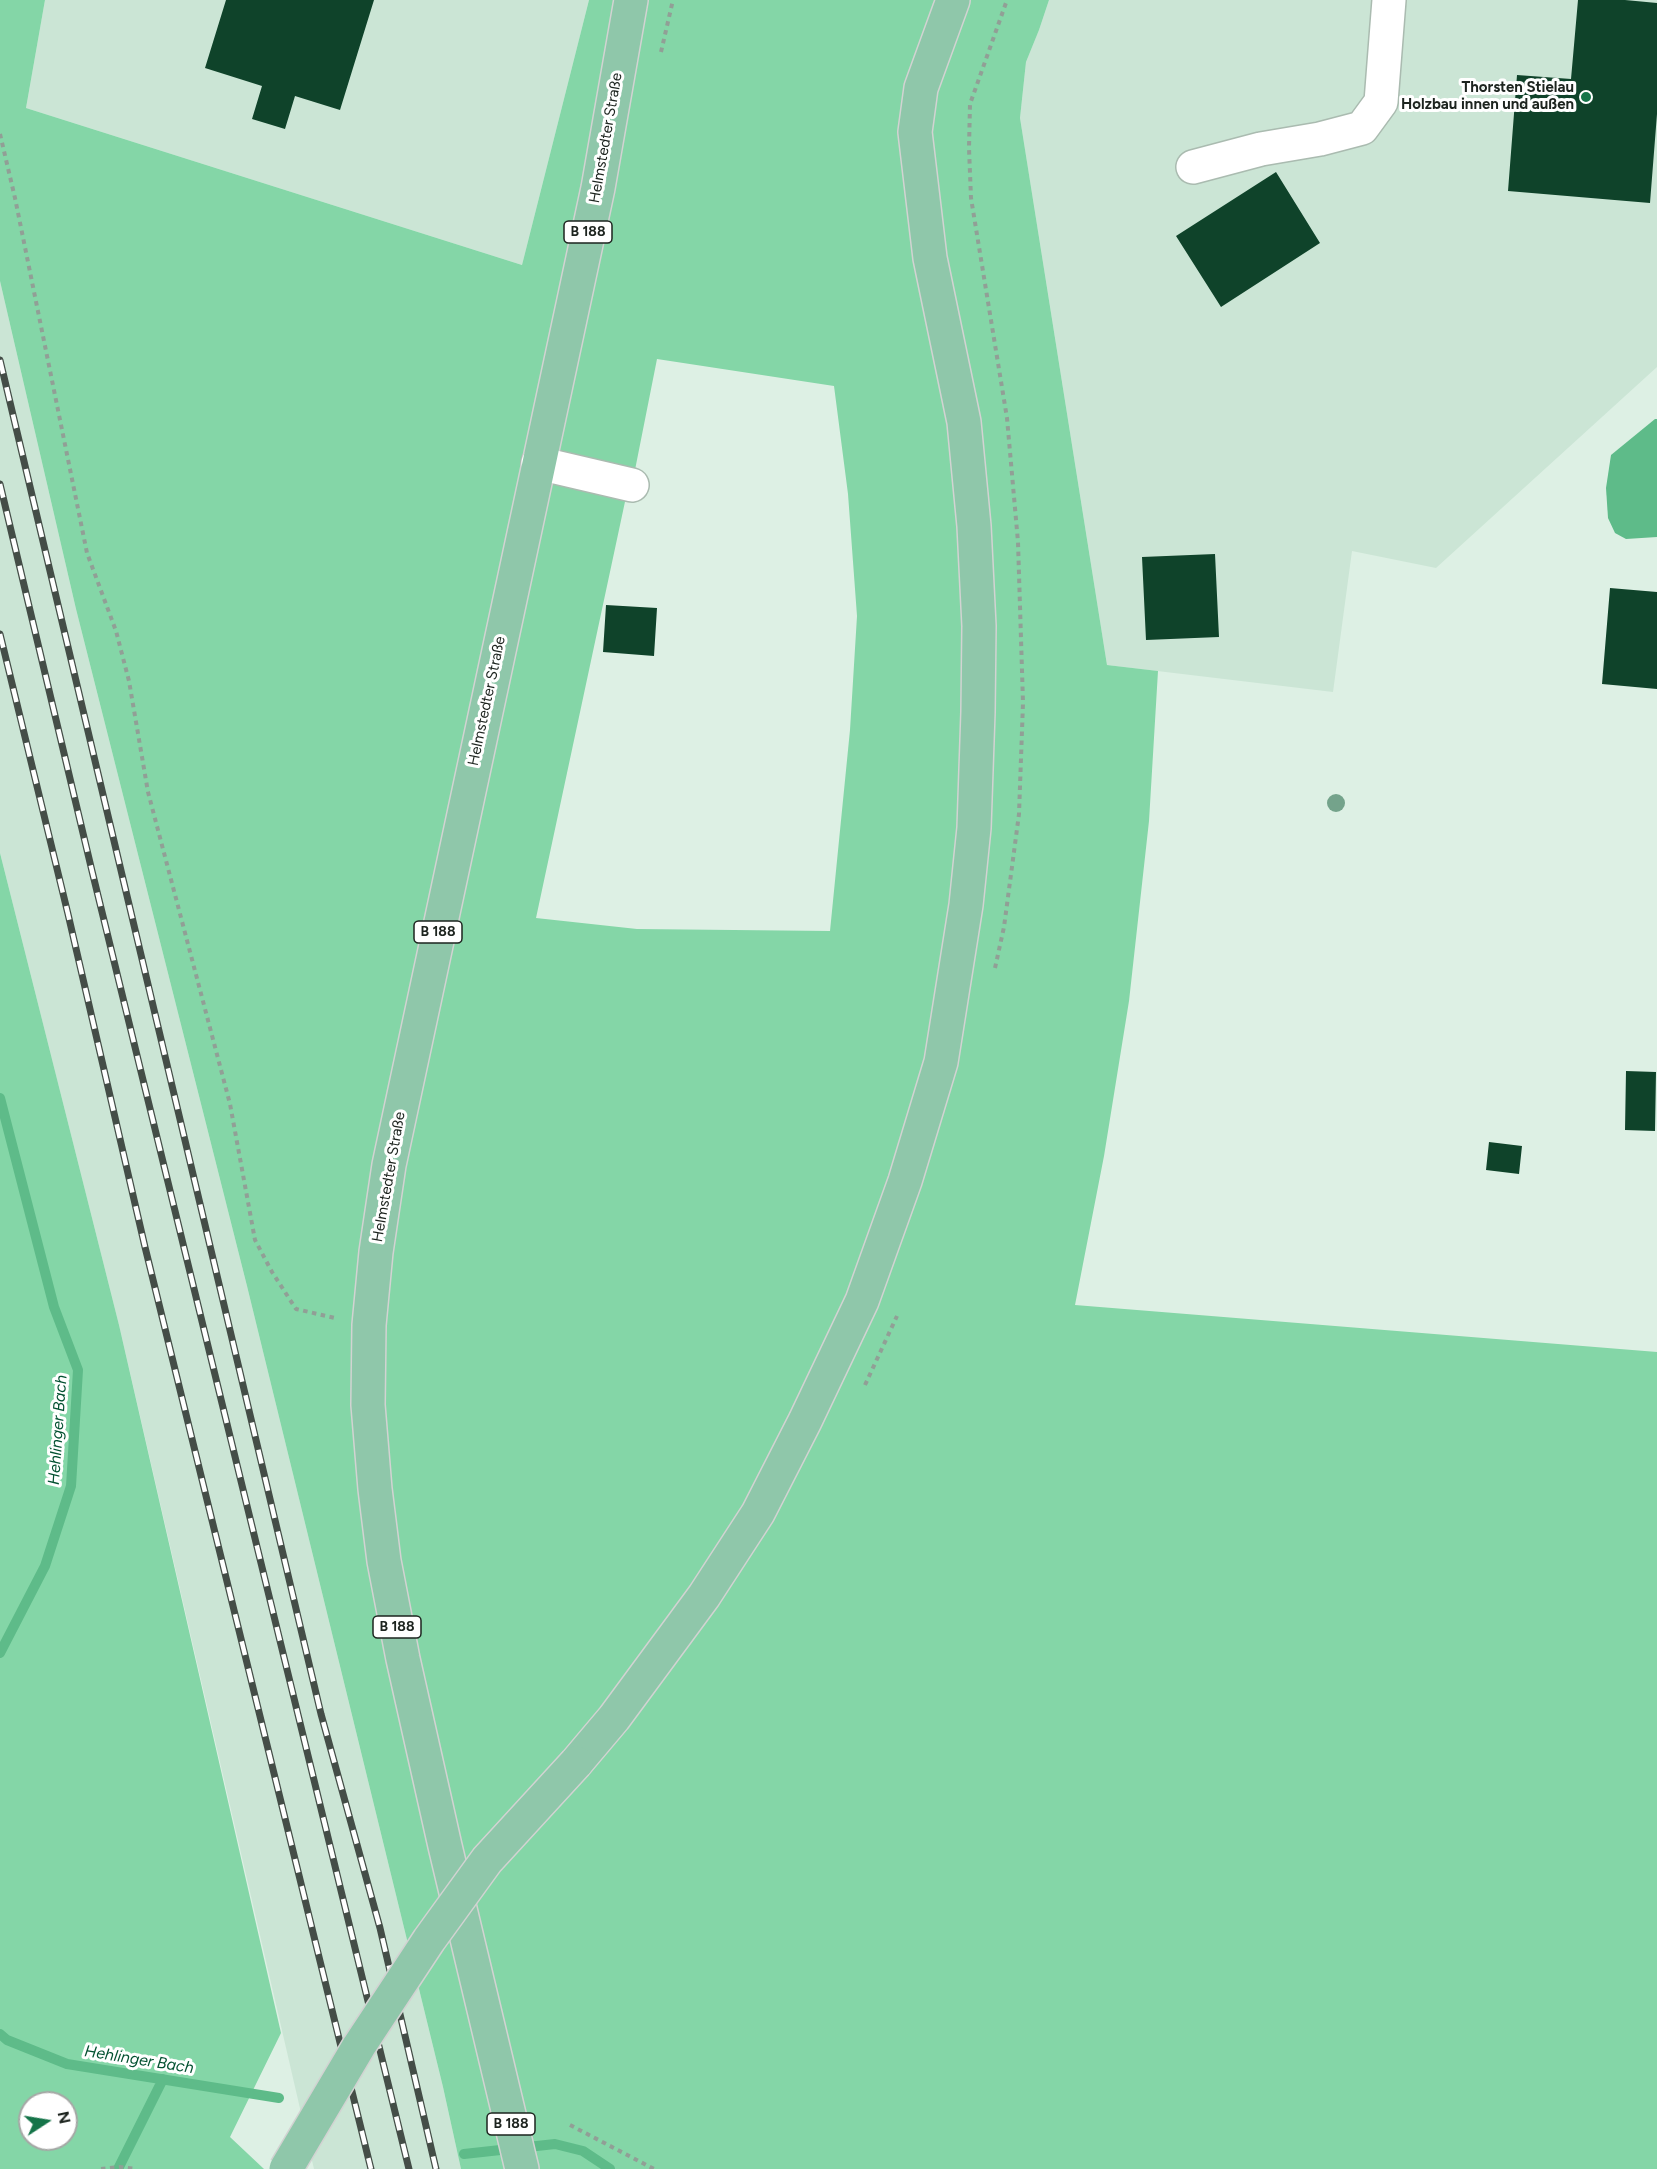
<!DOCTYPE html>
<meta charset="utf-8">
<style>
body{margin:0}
#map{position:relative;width:1657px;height:2169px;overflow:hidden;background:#ddf0e4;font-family:Figtree,sans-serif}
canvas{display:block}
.north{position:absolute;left:18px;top:2091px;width:60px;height:60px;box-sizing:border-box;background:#fff;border:2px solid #a5a7a5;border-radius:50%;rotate:78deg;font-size:16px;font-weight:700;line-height:24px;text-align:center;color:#1d241f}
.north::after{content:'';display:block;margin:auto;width:21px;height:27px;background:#157449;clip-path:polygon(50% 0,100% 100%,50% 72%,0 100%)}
</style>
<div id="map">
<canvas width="1657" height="2169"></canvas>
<div class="north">N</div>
</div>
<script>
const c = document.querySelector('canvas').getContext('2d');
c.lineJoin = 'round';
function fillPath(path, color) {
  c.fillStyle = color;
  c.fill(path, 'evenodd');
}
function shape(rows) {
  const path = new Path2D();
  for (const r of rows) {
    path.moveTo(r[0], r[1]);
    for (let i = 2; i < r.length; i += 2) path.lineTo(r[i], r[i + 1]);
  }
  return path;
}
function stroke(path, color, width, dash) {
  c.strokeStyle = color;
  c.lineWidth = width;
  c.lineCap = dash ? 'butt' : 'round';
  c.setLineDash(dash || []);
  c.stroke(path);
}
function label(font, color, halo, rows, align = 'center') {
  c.font = font + ' Figtree,sans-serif';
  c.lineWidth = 6;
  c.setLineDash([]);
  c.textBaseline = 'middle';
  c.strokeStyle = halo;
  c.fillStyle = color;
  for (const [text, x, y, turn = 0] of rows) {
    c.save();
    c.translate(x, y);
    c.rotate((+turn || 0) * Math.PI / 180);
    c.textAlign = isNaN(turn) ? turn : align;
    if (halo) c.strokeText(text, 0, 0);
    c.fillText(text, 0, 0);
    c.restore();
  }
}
const built = shape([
 [45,0,589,0,522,265,26,108],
 [1049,0,1657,0,1657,367,1436,568,1352,551,1333,692,1107,665,1020,118,1026,62,1039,30],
 [0,281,76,609,247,1286,443,2087,461,2169,314,2169,119,1325,0,853]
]);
const green = shape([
 [0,0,45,0,26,108,522,265,589,0,1049,0,1039,30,1026,62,1020,118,1107,665,1158,671,1149,821,1129,1001,1104,1156,1075,1305,1657,1352,1657,2169,461,2169,443,2087,247,1286,76,609,0,281],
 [657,359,834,386,848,494,857,616,850,730,830,931,637,929,536,918,626,497,632,485],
 [0,853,119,1325,281,2033,230,2137,264,2169,0,2169],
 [30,2103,66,2103,66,2139,30,2139]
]);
const water = shape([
 [1655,419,1657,419,1657,537,1626,539,1615,533,1608,518,1606,488,1611,455]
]);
const stream = shape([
 [0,1098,54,1307,78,1370,71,1486,45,1566,0,1653],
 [0,2034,7,2040,67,2064,279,2098],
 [464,2154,555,2144,583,2151,610,2169],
 [118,2169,163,2079]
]);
const building = shape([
 [226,0,374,0,340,110,295,96,285,129,252,119,262,86,205,68],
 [1578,0,1625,0,1657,3,1657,114,1650,203,1508,191,1517,75,1571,79],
 [1276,172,1320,243,1221,307,1176,236],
 [1215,554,1219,637,1146,640,1142,557],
 [1610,588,1657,592,1657,689,1602,684],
 [606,605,657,608,654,656,603,652],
 [1626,1071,1656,1072,1655,1131,1625,1130],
 [1489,1142,1522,1146,1519,1174,1486,1170]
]);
const path = shape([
 [661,52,673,0],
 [0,134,15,198,87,553,116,631,129,681,148,792,230,1104,255,1240,272,1272,296,1309,335,1318],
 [995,968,1004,927,1019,814,1023,703,1018,542,1007,418,971,198,969,148,970,104,1007,0],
 [865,1385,897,1316],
 [570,2125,654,2169],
 [101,2169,120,2167,136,2169]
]);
const minor = shape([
 [1193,167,1261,149,1320,139,1362,128,1381,102,1389,0],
 [538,463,632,485]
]);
const major = shape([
 [576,1763,614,1718,704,1596,758,1513,805,1421,862,1301,905,1181,941,1062,966,905,974,828,978,712,979,626,974,526,964,422,930,258,915,132,921,88,953,0],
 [522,2169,445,1846,403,1659,384,1561,375,1489,368,1405,369,1325,376,1252,389,1165,598,188,631,0]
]);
const rail = shape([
 [0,360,321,1714,380,1928,436,2169],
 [0,484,92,871,409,2169],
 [0,634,68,914,145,1247,371,2169]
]);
const majorBridge = shape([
 [286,2169,359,2046,429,1940,487,1860,576,1763]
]);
const trees = [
 [1336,803]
];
const markers = [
 [1586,97,6,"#157449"]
];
const shields = [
 [588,232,48],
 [438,932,48],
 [397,1627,48],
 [511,2124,48]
];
const shieldNames = [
 ["B 188",588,232],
 ["B 188",438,932],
 ["B 188",397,1627],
 ["B 188",511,2124]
];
const poiNames = [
 ["Thorsten Stielau",1574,88],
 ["Holzbau innen und außen",1574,105]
];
const streetNames = [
 ["Helmstedter Straße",606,138,-80],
 ["Helmstedter Straße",487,701,-78],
 ["Helmstedter Straße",389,1177,-80]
];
const waterNames = [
 ["Hehlinger Bach",58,1430,-86],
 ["Hehlinger Bach",139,2060,9]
];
fillPath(built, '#cbe5d5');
fillPath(green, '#84d6a7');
fillPath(water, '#5ebb89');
stroke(stream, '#5ebb89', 10);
fillPath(building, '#0f432a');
stroke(minor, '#aabbb0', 36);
stroke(major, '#d2d3d2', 36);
stroke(path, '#919f96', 4, [4.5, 4.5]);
stroke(minor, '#fff', 33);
stroke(major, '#8fc7aa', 33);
stroke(rail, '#444d47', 7);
stroke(rail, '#fff', 4.5, [14]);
stroke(majorBridge, '#d2d3d2', 36, []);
stroke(majorBridge, '#8fc7aa', 33);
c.fillStyle = '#74a38b';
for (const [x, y] of trees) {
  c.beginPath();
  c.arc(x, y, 9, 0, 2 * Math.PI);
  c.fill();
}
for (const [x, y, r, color] of markers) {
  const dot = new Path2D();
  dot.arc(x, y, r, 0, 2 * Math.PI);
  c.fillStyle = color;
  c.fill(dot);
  stroke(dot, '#fff', 2);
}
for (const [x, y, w] of shields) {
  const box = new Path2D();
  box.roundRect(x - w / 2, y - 11, w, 22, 4.5);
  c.fillStyle = '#fff';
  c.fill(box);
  stroke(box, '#1d241f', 1.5);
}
label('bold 14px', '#1d241f', null, shieldNames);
label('bold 15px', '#1d241f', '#fff', poiNames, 'right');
label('15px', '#1d241f', '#fff', streetNames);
label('italic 16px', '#035131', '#fff', waterNames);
</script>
